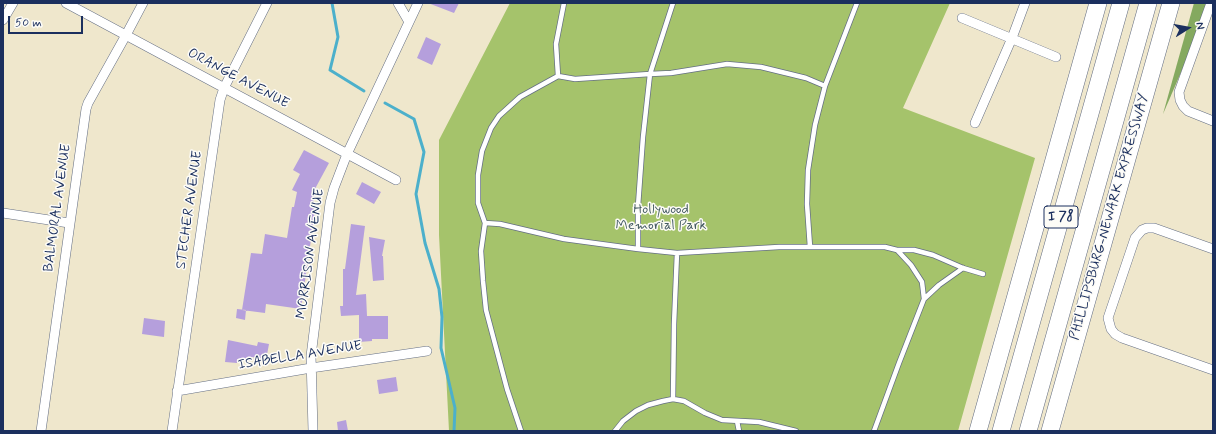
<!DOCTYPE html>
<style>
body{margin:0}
#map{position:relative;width:1216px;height:434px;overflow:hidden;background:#efe7cc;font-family:Mynerve,sans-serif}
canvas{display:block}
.frame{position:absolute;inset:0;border:4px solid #1b2f5e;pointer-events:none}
.north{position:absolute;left:1168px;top:8px;width:40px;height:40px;-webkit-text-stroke:3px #fdfcf7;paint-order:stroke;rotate:79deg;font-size:11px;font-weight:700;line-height:16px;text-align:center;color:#1b2f5e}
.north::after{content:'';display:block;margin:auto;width:14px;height:18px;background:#1b2f5e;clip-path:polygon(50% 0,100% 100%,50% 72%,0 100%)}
.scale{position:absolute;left:8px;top:16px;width:75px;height:18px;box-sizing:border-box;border:2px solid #1b2f5e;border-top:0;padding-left:5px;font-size:12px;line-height:14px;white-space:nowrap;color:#1b2f5e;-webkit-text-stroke:3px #fdfcf7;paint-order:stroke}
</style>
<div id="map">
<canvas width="1216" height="434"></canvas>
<div class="frame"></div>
<div class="north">N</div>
<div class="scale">50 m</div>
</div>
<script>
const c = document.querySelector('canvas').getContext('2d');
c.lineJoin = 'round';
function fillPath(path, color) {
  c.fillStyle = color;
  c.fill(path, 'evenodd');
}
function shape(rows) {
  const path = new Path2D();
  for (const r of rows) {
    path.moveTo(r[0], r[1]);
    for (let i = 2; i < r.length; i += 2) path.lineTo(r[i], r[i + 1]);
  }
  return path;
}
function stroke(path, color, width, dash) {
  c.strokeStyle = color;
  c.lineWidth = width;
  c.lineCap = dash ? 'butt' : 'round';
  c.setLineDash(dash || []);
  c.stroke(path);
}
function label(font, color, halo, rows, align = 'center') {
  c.font = font + ' Mynerve,sans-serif';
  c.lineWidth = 3;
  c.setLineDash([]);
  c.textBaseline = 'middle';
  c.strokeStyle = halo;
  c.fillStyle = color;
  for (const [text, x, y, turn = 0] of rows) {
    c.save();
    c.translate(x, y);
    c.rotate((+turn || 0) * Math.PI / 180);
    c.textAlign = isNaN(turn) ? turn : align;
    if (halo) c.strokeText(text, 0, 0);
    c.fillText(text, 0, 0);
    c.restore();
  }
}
const green = shape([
 [510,3,950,3,903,108,1035,158,958,431,449,431,439,235,439,140]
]);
const forest = shape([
 [1194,3,1211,3,1163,114]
]);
const stream = shape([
 [332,3,338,37,330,70,364,91],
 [385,103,414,119,424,152,416,194,425,243,439,289,442,317,441,348,455,408,454,431]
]);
const building = shape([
 [428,3,459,3,454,13],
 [426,37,441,44,432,65,417,58],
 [304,150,329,163,316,187,313,204,316,205,301,309,266,304,265,313,242,310,251,253,262,254,265,234,287,238,292,207,294,207,297,192,292,190,300,174,293,170],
 [362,182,381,192,374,204,356,194],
 [351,224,365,226,356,295,366,294,367,316,388,316,388,339,372,339,372,341,359,342,359,315,341,316,340,306,343,306,343,269,345,269],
 [369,237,385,240,382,256,383,256,384,280,373,281],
 [237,309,246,310,245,320,236,318],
 [144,318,165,321,164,337,142,334],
 [228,340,257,346,258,342,269,344,266,360,252,357,251,361,237,359,237,363,225,362],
 [396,377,398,391,379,394,377,380],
 [346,420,348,431,338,431,337,422]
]);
const service = shape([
 [564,3,556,44,558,76,520,97,499,116,491,128,482,151,478,175,478,203,485,223,500,224,564,239,638,249,677,253,674,324,673,399],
 [673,3,650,74,671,73,727,64,761,67,806,78,825,86,815,125,808,170,807,204,810,247,885,247,897,250,911,265,922,282,924,299,899,363,874,431],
 [558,76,575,79,650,74,643,137,638,206,638,249],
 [825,86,857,3],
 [485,223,481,251,483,281,486,310,507,389,521,431],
 [897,250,914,250,933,255,963,268,983,274],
 [677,253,779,247,810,247],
 [924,299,939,285,963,268],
 [737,421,739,431],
 [615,431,623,421,636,411,648,405,663,401,673,399,684,401,705,413,722,420,759,422,796,431]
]);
const minor = shape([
 [66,3,396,180],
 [398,3,409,22],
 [1211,3,1179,92,1180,100,1183,106,1188,111,1213,121],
 [962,18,1056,57],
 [3,20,13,3],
 [975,123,1012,38,1025,3],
 [3,213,69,223],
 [1213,249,1154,228,1147,228,1142,230,1135,238,1108,318,1111,329,1115,334,1122,338,1213,370],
 [177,391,311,368,427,351],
 [41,431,86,109,88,103,126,35,143,3],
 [172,431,220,100,224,88,267,3],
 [313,431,311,356,330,203,334,188,347,154,418,3]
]);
const motorway = shape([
 [978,431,1098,3],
 [1001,431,1121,3],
 [1028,431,1148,3],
 [1050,431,1171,3]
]);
const shields = [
 [1061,217,34]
];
const shieldNames = [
 ["I 78",1061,217]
];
const streetNames = [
 ["ORANGE AVENUE",238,79,28],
 ["BALMORAL AVENUE",58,208,-82],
 ["STECHER AVENUE",190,210,-82],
 ["PHILLIPSBURG-NEWARK EXPRESSWAY",1110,217,-74],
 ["MORRISON AVENUE",311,254,-82],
 ["ISABELLA AVENUE",300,356,-9]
];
const parkNames = [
 ["Hollywood",661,210],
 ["Memorial Park",661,226]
];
fillPath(green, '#a5c36b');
fillPath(forest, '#84a95f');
stroke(stream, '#4cb0cb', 3);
fillPath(building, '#b59fdc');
stroke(service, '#656f84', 6);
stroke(minor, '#656f84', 10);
stroke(motorway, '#656f84', 18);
stroke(service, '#fff', 4.5);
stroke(minor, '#fff', 9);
stroke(motorway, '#fff', 17);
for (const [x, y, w] of shields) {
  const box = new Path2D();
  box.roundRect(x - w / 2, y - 11, w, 22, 3);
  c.fillStyle = '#fdfcf7';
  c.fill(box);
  stroke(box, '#1b2f5e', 1);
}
label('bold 13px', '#1b2f5e', null, shieldNames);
label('14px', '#1b2f5e', '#fdfcf7', streetNames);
label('14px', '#445b62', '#fdfcf7', parkNames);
</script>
